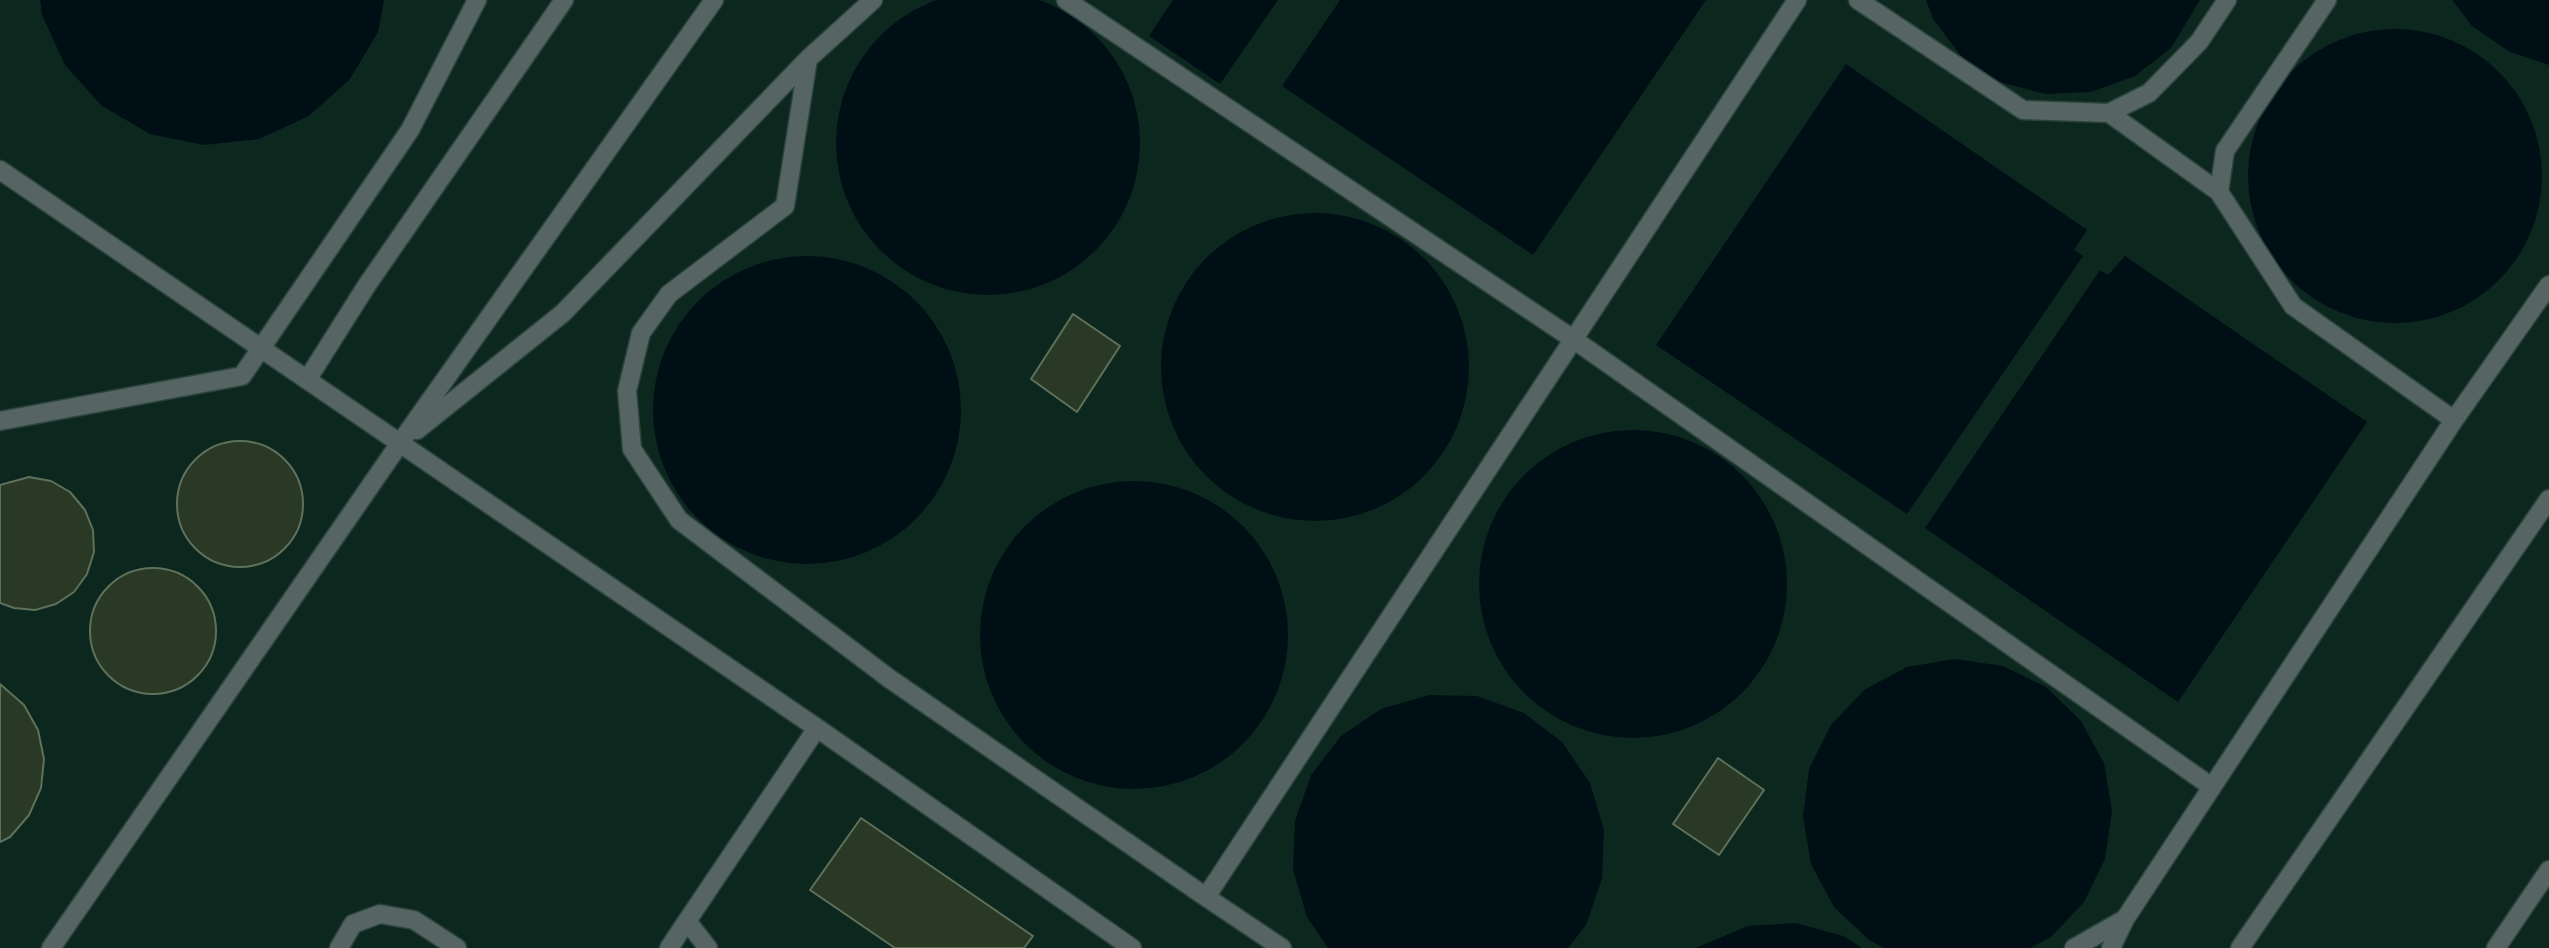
<!DOCTYPE html>
<style>
body{margin:0}
canvas{display:block;background:#0c271e}
</style>
<canvas width="2549" height="948"></canvas>
<script>
const c = document.querySelector('canvas').getContext('2d');
c.lineJoin = 'round';
function fillPath(path, color) {
  c.fillStyle = color;
  c.fill(path, 'evenodd');
}
function shape(rows) {
  const path = new Path2D();
  for (const r of rows) {
    if (r.length === 3) {
      path.moveTo(r[0] + r[2], r[1]);
      path.arc(r[0], r[1], r[2], 0, 2 * Math.PI);
      continue;
    }
    path.moveTo(r[0], r[1]);
    for (let i = 2; i < r.length; i += 2) path.lineTo(r[i], r[i + 1]);
  }
  return path;
}
function stroke(path, color, width, dash) {
  c.strokeStyle = color;
  c.lineWidth = width;
  c.lineCap = dash ? 'butt' : 'round';
  c.setLineDash(dash || []);
  c.stroke(path);
}
const water = shape([
 [988,143,152],
 [40,0,384,0,378,32,350,79,309,116,259,139,204,145,150,134,102,106,65,65,42,15],
 [1173,0,1278,0,1220,84,1149,36],
 [1340,0,1706,0,1533,255,1282,86],
 [1926,0,2200,0,2171,48,2135,76,2091,92,2045,94,2000,82,1961,56,1933,19],
 [2452,0,2549,0,2549,65,2510,52,2472,26],
 [2395,176,147],
 [1846,64,2087,230,2074,250,2083,256,1907,514,1656,345],
 [1315,367,154],
 [807,410,154],
 [2125,256,2367,422,2178,702,1925,528,2100,270,2108,275],
 [1633,584,154],
 [1134,635,154],
 [1955,659,2003,666,2046,687,2081,721,2104,763,2112,811,2105,859,2084,902,2051,937,2030,948,1884,948,1869,940,1834,907,1811,864,1803,816,1809,769,1831,725,1864,690,1907,667],
 [1429,695,1477,696,1524,713,1562,742,1590,783,1604,830,1602,879,1586,925,1568,948,1328,948,1307,917,1293,870,1295,821,1311,775,1341,736,1381,709],
 [1796,923,1843,936,1862,948,1696,948,1748,926]
]);
const building = shape([
 [1073,314,1120,346,1077,412,1031,379,1073,314],
 [240,504,63],
 [29,477,51,481,70,492,85,510,93,530,94,552,87,574,74,592,56,604,35,610,14,608,0,603,0,485,29,477],
 [153,631,63],
 [0,684,24,705,38,730,44,759,41,788,29,815,10,837,0,842,0,684],
 [1718,758,1764,790,1719,855,1673,824,1718,758],
 [861,818,1033,936,1024,948,895,948,810,890,861,818]
]);
const lane = shape([
 [1066,0,1573,339,2212,787],
 [1858,0,2023,110,2109,113,2219,192,2293,306,2454,420],
 [808,59,785,206,669,294,641,333,627,391,632,449,679,520,890,679,1206,897,1797,0],
 [2109,113,2149,93,2199,42,2227,0],
 [0,170,817,728,1132,948],
 [2219,192,2225,151,2327,0],
 [307,380,367,285,564,0],
 [0,421,242,376,410,130,477,0],
 [417,430,563,313,808,59,873,0],
 [1206,897,1282,948],
 [51,948,400,443,714,0],
 [339,948,353,924,380,914,414,920,457,948],
 [669,948,687,921],
 [708,948,687,921,817,728],
 [2074,948,2125,919],
 [2111,948,2125,919,2454,420,2549,285],
 [2240,948,2549,499],
 [2496,948,2549,870]
]);
fillPath(water, '#000f16');
fillPath(building, '#293926');
stroke(building, '#5f705b', 2);
stroke(lane, '#2b443b', 21);
stroke(lane, '#566463', 18);
</script>
